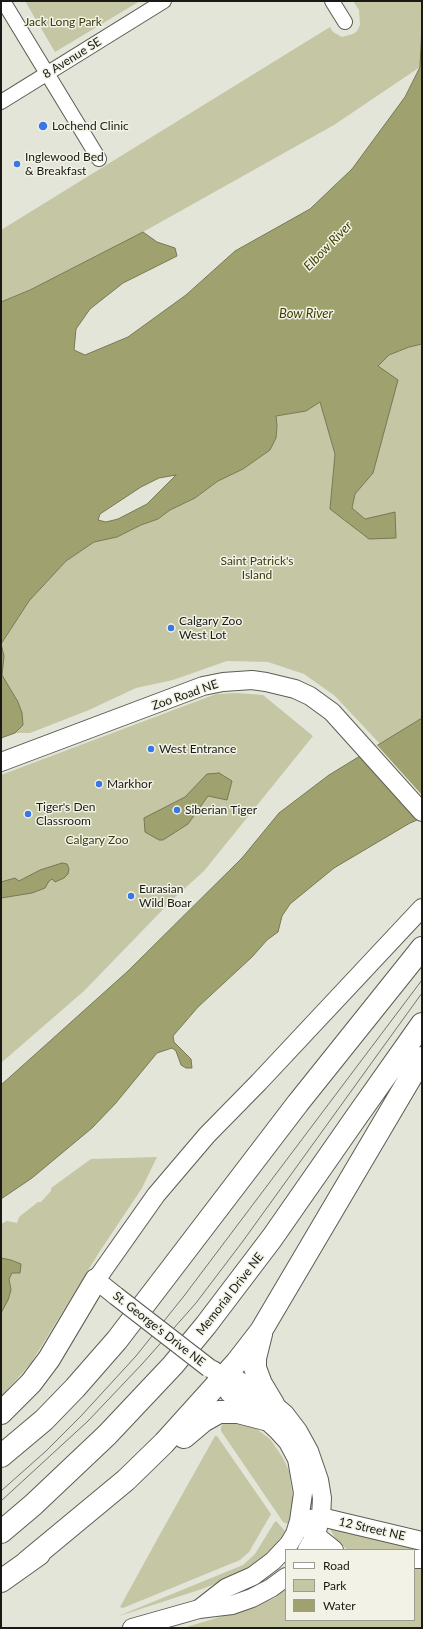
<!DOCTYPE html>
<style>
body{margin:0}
#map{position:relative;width:423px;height:1629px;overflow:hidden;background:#e4e5d9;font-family:Lato,sans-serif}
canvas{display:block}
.frame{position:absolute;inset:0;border:2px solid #191915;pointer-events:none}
.legend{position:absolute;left:285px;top:1549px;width:130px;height:72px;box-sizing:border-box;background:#f2f3e6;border:1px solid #9b9c92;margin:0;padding:5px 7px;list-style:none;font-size:12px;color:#191915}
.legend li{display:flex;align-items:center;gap:8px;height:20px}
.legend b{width:20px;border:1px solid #9b9c92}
</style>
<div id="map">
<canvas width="423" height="1629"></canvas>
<div class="frame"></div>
<ul class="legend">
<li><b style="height:5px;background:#fff"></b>Road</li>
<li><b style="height:11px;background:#c4c6a4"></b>Park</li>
<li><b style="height:11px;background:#9fa26f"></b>Water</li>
</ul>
</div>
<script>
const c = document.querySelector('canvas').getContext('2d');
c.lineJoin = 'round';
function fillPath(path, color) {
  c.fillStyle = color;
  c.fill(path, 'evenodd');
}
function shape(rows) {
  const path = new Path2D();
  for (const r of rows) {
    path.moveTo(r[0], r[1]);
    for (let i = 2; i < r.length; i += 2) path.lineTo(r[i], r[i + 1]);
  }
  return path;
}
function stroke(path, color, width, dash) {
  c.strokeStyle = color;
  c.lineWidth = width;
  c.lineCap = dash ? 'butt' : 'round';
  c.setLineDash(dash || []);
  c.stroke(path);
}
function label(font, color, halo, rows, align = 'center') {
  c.font = font + ' Lato,sans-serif';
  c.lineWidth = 3;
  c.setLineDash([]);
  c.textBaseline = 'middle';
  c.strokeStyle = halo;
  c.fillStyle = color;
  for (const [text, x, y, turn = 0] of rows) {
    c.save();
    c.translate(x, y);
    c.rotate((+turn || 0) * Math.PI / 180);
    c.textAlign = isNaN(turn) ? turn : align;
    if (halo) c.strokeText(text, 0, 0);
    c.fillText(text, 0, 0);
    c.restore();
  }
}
const green = shape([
 [25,1,140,1,55,52],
 [353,1,422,1,420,67,334,125,143,232,30,290,1,302,1,230,330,27,333,32,342,37,353,34,357,31,360,25,359,10],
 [422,344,422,718,380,744,335,696,304,674,268,662,227,661,173,680,136,688,89,710,30,733,15,733,23,725,18,702,2,675,4,656,1,644,29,601,66,561,94,542,117,537,141,525,158,519,170,510,195,498,218,481,243,469,270,450,276,438,277,426,275,416,306,411,320,402,335,454,330,509,369,539,365,519,352,508,355,494,373,473,378,366,389,355,409,347],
 [237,693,263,695,313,736,204,871,174,898,84,991,1,1063,1,775,216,694],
 [157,1157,142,1188,100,1251,31,1363,1,1397,1,1224,7,1221,17,1223,19,1217,38,1202,41,1202,51,1191,51,1188,91,1159],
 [226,1419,254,1427,270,1439,283,1458,289,1471,293,1499,292,1510,288,1524,283,1522,279,1516,221,1431,221,1427],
 [215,1436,217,1436,271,1514,249,1552,240,1560,123,1608,120,1607,159,1536],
 [276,1521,285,1531,274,1549,250,1569,231,1578,202,1589,116,1617,243,1565,255,1554,274,1523],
 [332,1526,422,1547,422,1552,414,1550,349,1550,342,1546,335,1538,330,1529],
 [422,1568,422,1628,183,1628,240,1611,275,1598,286,1587,286,1620,414,1620,414,1569]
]);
const water = shape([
 [422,24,422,344,409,347,389,355,378,366,398,380,373,473,355,494,352,508,365,519,395,512,396,538,369,539,330,509,335,454,320,402,306,411,276,416,277,426,276,438,270,450,243,469,218,481,195,498,170,510,158,519,141,525,117,537,94,542,66,561,29,601,1,644,4,656,2,675,18,702,22,713,23,725,15,733,1,738,1,302,30,290,143,232,157,242,175,248,177,256,123,283,90,309,76,329,74,350,85,355,128,337,186,295,235,251,310,209,352,169,405,97,420,67,422,24],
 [176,475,147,504,118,519,106,522,98,520,100,514,141,487,159,478,176,475],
 [422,718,422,818,410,823,334,868,290,904,282,916,278,932,267,940,252,957,198,1007,173,1036,174,1042,191,1059,192,1068,186,1068,181,1065,176,1051,172,1048,157,1053,115,1104,92,1128,32,1178,1,1199,1,1085,128,971,242,858,279,813,329,775,422,718],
 [219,773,232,781,227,800,208,796,188,824,163,840,159,840,145,832,144,818,185,797,207,774,219,773],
 [62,863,67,864,69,869,68,874,64,878,55,882,52,879,49,881,45,888,32,893,1,898,1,882,15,878,19,881,40,870,62,863],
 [1,1258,11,1260,21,1264,20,1273,12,1273,9,1279,11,1290,8,1300,1,1313,1,1258]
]);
const pier = shape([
 [376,744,422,795,422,820,418,822,358,755]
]);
const minor = shape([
 [3,1,99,159],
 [332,1,345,22],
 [1,102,164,1]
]);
const tertiary = shape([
 [1,762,203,686,223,682,252,680,266,682,295,689,310,696,332,712,422,812],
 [116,1296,96,1280,156,1195,207,1135,259,1082,422,908],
 [222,1377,238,1380,273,1404,285,1414,298,1431,309,1451,319,1480,322,1498,321,1517,316,1534,307,1550],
 [310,1519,321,1517,422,1541],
 [307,1528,334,1550],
 [414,1559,422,1559],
 [199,1609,226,1588,253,1576,273,1561,289,1544,295,1534,299,1521,303,1493,297,1459,288,1442,278,1431,265,1419,229,1393,222,1377,213,1370],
 [132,1628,199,1609,232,1605,252,1598,271,1588,286,1577]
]);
const trunk = shape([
 [261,1334,255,1358,255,1368,261,1384,273,1404],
 [1,1413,31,1383,49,1359,96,1280],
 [184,1437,203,1421,219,1412,238,1412,265,1419],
 [1,1456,44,1420,75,1388,117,1340,298,1103,422,948],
 [1,1532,33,1505,107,1435,173,1365,206,1325,272,1238,357,1116,422,1024],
 [27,1562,126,1480,164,1443,237,1362,261,1331,422,1058],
 [1,1581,39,1554]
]);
const tram = shape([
 [1,1491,46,1451,81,1416,136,1356,184,1296,422,980],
 [1,1501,88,1421,143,1363,196,1303,243,1241,422,993]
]);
const tertiaryBridge = shape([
 [116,1296,209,1368]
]);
const markers = [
 [43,126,5,"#3977e6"],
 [17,164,4,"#3977e6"],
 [171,628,4,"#3977e6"],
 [151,749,4,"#3977e6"],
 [99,784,4,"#3977e6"],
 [177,810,4,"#3977e6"],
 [28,814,4,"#3977e6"],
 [131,896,4,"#3977e6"]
];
const parkNames = [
 ["Jack Long Park",63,22],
 ["Saint Patrick's",257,561],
 ["Island",257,575],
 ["Calgary Zoo",97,840]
];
const streetNames = [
 ["8 Avenue SE",72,58,-32],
 ["Zoo Road NE",185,695,-19],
 ["Memorial Drive NE",230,1294,-52],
 ["St. George's Drive NE",159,1329,38],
 ["12 Street NE",372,1529,13]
];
const poiNames = [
 ["Lochend Clinic",52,126],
 ["Inglewood Bed",25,157],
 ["& Breakfast",25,171],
 ["Calgary Zoo",179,621],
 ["West Lot",179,635],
 ["West Entrance",159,749],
 ["Markhor",107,784],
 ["Tiger's Den",36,807],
 ["Classroom",36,821],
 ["Siberian Tiger",185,810],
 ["Eurasian",139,889],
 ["Wild Boar",139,903]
];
const waterNames = [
 ["Elbow River",328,246,-46],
 ["Bow River",306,314]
];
fillPath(green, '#c4c6a4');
fillPath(water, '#9fa26f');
stroke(water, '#777954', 1);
fillPath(pier, '#e4e5d9');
stroke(minor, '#5c5d53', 16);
stroke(tertiary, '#5c5d53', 20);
stroke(trunk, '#5c5d53', 24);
stroke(minor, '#fff', 14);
stroke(tertiary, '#fff', 18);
stroke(trunk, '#fff', 22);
stroke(tram, '#74746d', 1);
stroke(tertiaryBridge, '#5c5d53', 20, []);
stroke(tertiaryBridge, '#fff', 18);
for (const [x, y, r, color] of markers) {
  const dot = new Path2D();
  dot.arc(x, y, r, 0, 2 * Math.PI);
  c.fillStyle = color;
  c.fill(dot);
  stroke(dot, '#f2f3e6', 1.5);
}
label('12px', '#3a3b12', '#f2f3e6', parkNames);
label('12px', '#191915', '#f2f3e6', streetNames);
label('12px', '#191915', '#f2f3e6', poiNames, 'left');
label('italic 13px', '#3f4000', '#f2f3e6', waterNames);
</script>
